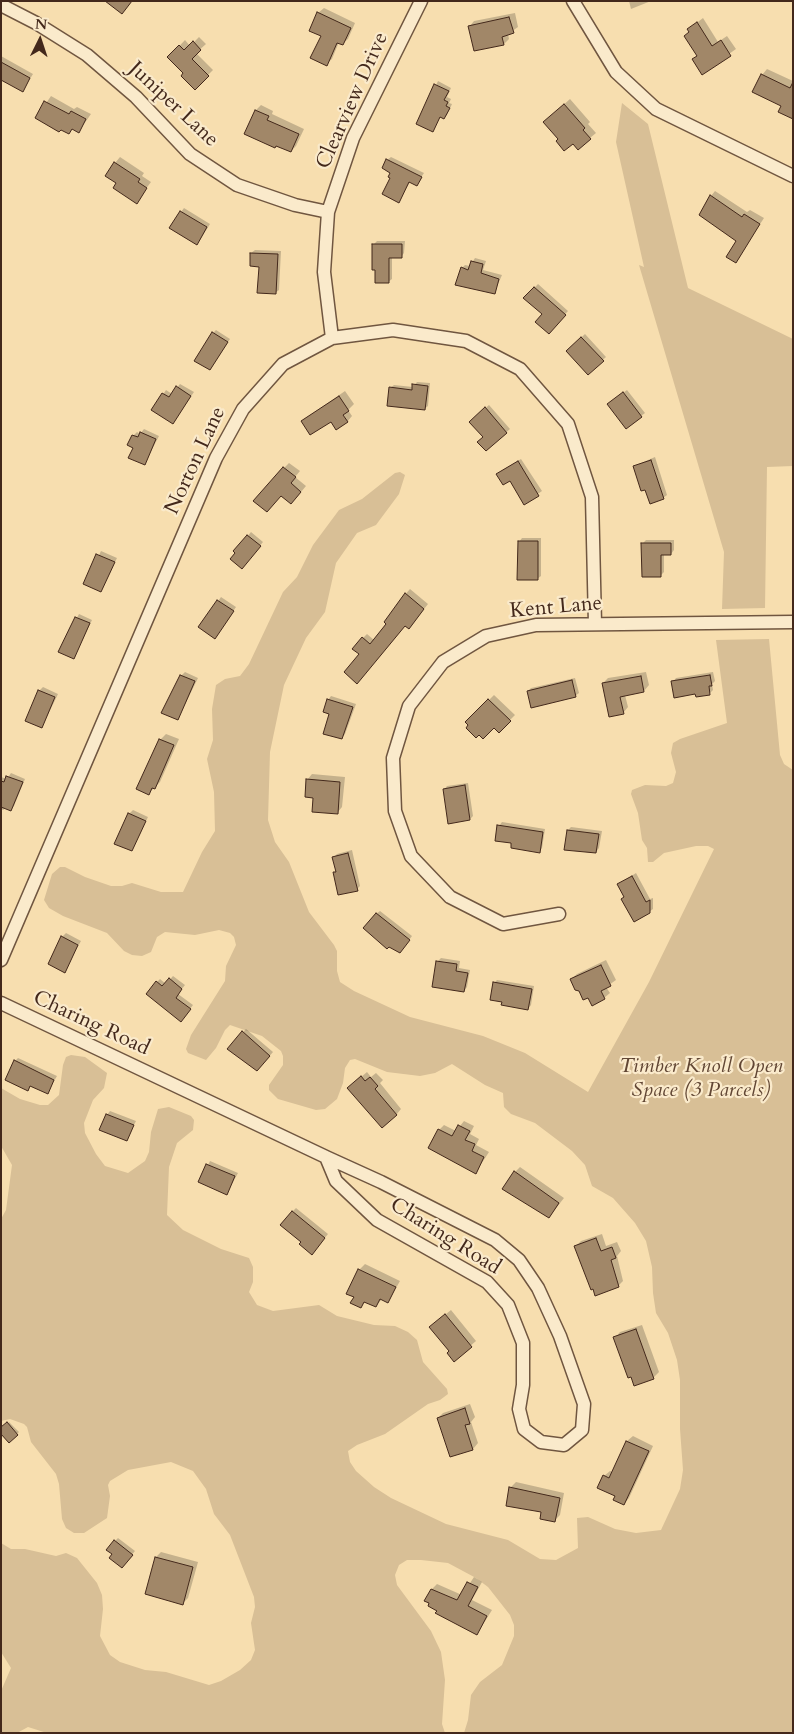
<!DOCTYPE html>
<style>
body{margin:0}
#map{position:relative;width:794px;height:1734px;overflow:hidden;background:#f7deaf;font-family:Cardo,serif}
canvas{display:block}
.frame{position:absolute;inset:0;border:2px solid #43281b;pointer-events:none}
.north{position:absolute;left:15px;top:15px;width:50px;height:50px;-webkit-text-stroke:4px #faeacb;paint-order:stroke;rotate:4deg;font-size:14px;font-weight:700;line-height:20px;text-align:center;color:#43281b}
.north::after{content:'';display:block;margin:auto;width:18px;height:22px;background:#43281b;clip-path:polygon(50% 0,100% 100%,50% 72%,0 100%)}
</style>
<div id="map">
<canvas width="794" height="1734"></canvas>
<div class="frame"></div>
<div class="north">N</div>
</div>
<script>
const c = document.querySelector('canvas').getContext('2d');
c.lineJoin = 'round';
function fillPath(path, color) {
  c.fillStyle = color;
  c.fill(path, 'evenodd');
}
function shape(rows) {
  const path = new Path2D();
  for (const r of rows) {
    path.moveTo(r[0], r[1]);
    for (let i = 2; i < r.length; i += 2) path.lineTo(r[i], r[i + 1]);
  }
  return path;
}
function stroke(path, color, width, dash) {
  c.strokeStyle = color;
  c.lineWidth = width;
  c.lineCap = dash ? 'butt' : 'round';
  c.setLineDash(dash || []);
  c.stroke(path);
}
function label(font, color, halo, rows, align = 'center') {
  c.font = font + ' Cardo,serif';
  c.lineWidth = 4.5;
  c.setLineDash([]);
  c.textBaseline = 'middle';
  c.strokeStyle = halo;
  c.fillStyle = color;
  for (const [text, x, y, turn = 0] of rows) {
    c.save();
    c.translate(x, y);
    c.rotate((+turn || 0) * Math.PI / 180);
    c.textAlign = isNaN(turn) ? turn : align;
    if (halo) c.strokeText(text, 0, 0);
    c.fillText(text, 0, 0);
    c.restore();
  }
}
const green = shape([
 [622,103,648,124,688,288,793,339,793,466,767,467,765,608,722,609,724,552,639,265,644,267,616,142],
 [400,472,405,475,399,494,376,525,357,533,336,563,325,612,306,638,284,685,270,752,268,820,275,842,289,862,309,912,334,945,337,951,337,971,340,982,354,991,410,1017,483,1036,525,1053,588,1092,649,982,714,849,708,846,696,846,664,853,653,862,648,862,647,848,642,840,638,813,631,794,632,790,645,785,666,786,673,783,676,772,671,753,673,743,680,739,727,723,716,640,769,639,780,755,784,764,793,770,793,1733,464,1733,468,1720,471,1695,480,1682,502,1665,514,1636,514,1625,510,1615,488,1587,476,1578,448,1563,421,1560,407,1560,399,1565,395,1575,397,1585,431,1631,441,1652,445,1680,442,1724,445,1733,47,1733,28,1727,17,1733,1,1733,1,1691,11,1668,1,1652,1,1543,11,1549,25,1549,56,1556,66,1553,77,1558,97,1583,102,1595,103,1609,100,1636,110,1655,120,1662,145,1670,166,1672,209,1685,221,1681,240,1670,251,1660,255,1650,251,1623,255,1607,254,1597,230,1535,214,1514,206,1489,193,1471,171,1462,128,1470,110,1481,108,1485,110,1496,107,1518,84,1533,74,1533,66,1528,62,1519,59,1484,56,1474,31,1442,27,1427,24,1424,10,1419,1,1421,1,1219,6,1210,12,1165,1,1146,1,1088,20,1099,40,1105,48,1105,59,1095,63,1065,66,1057,71,1055,85,1057,107,1073,104,1088,93,1100,84,1123,85,1133,96,1154,105,1166,128,1173,145,1161,149,1152,151,1132,158,1109,169,1107,191,1116,194,1120,193,1130,177,1143,169,1167,167,1215,183,1230,221,1249,249,1258,253,1267,253,1282,249,1292,257,1305,273,1311,319,1305,337,1316,374,1325,395,1326,408,1332,417,1340,423,1362,447,1389,448,1394,440,1400,428,1404,385,1434,357,1445,348,1451,350,1462,356,1471,374,1487,391,1498,446,1524,508,1540,540,1559,556,1560,578,1548,577,1518,588,1517,615,1529,636,1533,661,1530,680,1489,683,1470,680,1429,680,1380,677,1360,668,1333,656,1313,653,1293,652,1267,646,1241,635,1223,613,1198,592,1186,585,1165,572,1151,535,1123,511,1114,504,1107,503,1093,485,1085,452,1064,435,1073,420,1076,387,1072,355,1059,350,1060,345,1068,343,1083,337,1099,325,1109,316,1110,278,1099,269,1090,269,1085,283,1065,283,1056,281,1051,262,1036,230,1025,225,1030,216,1048,206,1060,188,1053,186,1049,191,1035,225,981,226,966,236,945,234,937,230,933,219,930,195,935,165,932,157,937,151,952,142,956,132,955,124,951,107,933,63,916,49,908,44,900,52,874,60,867,65,867,85,877,111,886,122,886,132,883,161,892,183,892,202,852,215,831,214,792,207,759,213,740,212,709,216,685,225,679,240,676,249,664,283,592,297,577,313,545,339,510,362,499,395,473]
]);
const shadow = shape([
 [629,1,651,1,631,9],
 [324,8,355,23,348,39,342,44,339,42,332,59,326,64,318,13],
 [515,13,518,27,508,34,509,39,504,44,475,49,469,27,474,21],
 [703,18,718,42,727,36,736,49,702,73,693,60,698,55,689,29],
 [199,37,206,44,196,53,213,70,195,88,185,73,169,57,185,40,190,46],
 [1,56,33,74,23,90,1,80],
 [767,69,793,81,793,117,762,75],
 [438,81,451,88,447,97,451,99,449,103,452,104,447,115,444,118,441,116,433,130,418,123],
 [51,96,74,109,77,107,91,114,79,131,73,128,69,133,36,118],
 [570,99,590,122,588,124,596,133,578,148,573,142,560,139,550,117],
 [261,105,273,111,272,114,304,129,296,146,291,151,246,133,256,110],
 [120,157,144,173,142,176,151,182,136,202,118,183,115,163],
 [391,157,424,173,416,185,410,182,399,201,387,160],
 [715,191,747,212,750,210,764,218,736,261,738,241,711,196],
 [184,208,210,224,200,240,181,212],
 [377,241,405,241,404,253,401,257,392,257,392,279,388,282,374,244],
 [255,250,281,251,279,290,275,293,251,253],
 [475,258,486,261,483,270,502,275,494,293,462,268,465,265,470,266],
 [538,284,568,311,549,333,543,314,525,298],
 [216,330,230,339,210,369,213,333],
 [585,334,606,357,588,373,567,351],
 [417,382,430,383,428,406,424,409,390,388,394,385,413,387],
 [180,384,194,392,173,423,153,410,166,390,172,394],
 [627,390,645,413,641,416,612,401],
 [345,391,354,404,348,410,352,416,347,422,302,421],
 [489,405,510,429,486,450,484,437,474,418],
 [144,429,159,436,145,463,134,447,133,436,137,432,140,434],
 [655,457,667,495,663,498,646,489,634,466],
 [521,459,542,491,525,503,510,480,501,471],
 [289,463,300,471,295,477,306,486,296,498,284,468],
 [251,532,263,542,245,564,235,551],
 [522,538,541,538,541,576,537,579,519,542],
 [646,540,674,540,674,550,671,554,664,554,664,572,661,575,643,543],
 [101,551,117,558,101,591,85,584],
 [410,589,428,604,413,623,405,624,361,654,363,638,367,634,374,640,398,607,396,605],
 [221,597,236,607,218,634,200,627],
 [79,614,92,620,74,658,59,652],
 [185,672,198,678,178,719,181,676],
 [646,672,649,685,644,691,625,695,628,707,623,713,603,683,608,678],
 [713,672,715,681,712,684,713,690,709,694,696,693,673,682,676,678],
 [575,678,579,693,575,696,528,691,531,688],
 [43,687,58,694,42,727,39,691],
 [494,695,515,715,499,731,494,726,479,734,467,722],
 [331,696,356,704,345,734,342,738,328,700],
 [166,734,179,739,160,782,149,793,153,758,161,739],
 [11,773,25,779,14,806,11,810,6,808,3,810,1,809,1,777,7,779],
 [312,774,345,777,342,807,337,813,314,797,307,780],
 [468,783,473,816,470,819,444,790,447,786],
 [133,810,148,817,132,850,129,814],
 [502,822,545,829,542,848,539,852,513,842,499,826],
 [571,827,602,831,599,848,596,852,565,849,568,830],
 [352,850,360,886,357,889,334,873,337,870,334,857,337,854],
 [636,873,650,899,653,898,653,909,649,912,625,896,619,884],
 [380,911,412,936,403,948,376,914],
 [66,933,81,941,64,971,62,937],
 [441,958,460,961,459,968,470,970,467,987,464,991,433,986,438,961],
 [606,960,616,980,606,987,610,993,604,998,588,996,571,979,577,974],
 [173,976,185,985,178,994,193,1005,184,1017,157,982,160,979,166,984],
 [497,980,534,986,531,1005,528,1009,503,1001,494,983],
 [246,1029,273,1052,260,1067,243,1032],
 [18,1058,57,1076,47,1093,31,1085,27,1089,15,1061],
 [367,1072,371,1077,376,1073,383,1080,380,1083,401,1109,396,1115,354,1083],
 [110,1111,136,1121,127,1139,107,1115],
 [464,1121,474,1126,470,1134,479,1139,476,1145,489,1152,476,1172,439,1130,444,1125,456,1131],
 [210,1161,238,1173,227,1193,200,1182],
 [520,1167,564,1198,549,1217,515,1172],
 [296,1208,328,1234,315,1250,303,1241,292,1212],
 [602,1234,606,1246,617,1242,621,1251,617,1256,623,1281,618,1286,576,1246,581,1241],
 [365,1264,400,1281,388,1302,382,1299,376,1306,366,1301,361,1307,355,1296,359,1270],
 [451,1310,476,1341,454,1360,436,1322],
 [642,1325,659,1372,653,1378,635,1384,615,1338,620,1332],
 [470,1404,475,1417,471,1422,478,1443,473,1449,451,1456,438,1418,443,1413],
 [9,1422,19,1432,9,1441,1,1429],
 [633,1436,653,1446,629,1498,624,1504,604,1476,610,1471,613,1472,627,1441],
 [516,1482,564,1493,560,1515,555,1520,542,1511,507,1505,511,1487],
 [118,1538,135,1551,125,1563,114,1554,115,1541],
 [161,1552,198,1562,188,1598,182,1604,156,1557],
 [474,1577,482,1582,472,1600,492,1610,477,1634,438,1611,432,1589,437,1584,462,1595]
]);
const building = shape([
 [105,1,132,1,122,14,105,1],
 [317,12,351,28,343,45,337,43,327,66,310,58,321,36,309,31,317,12],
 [509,17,514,33,502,37,504,45,474,51,468,26,509,17],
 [697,22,712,46,721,40,731,56,702,75,692,59,697,56,684,36,689,32,687,29,697,22],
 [193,41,201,50,192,59,209,76,195,90,181,76,183,73,167,57,179,45,184,50,193,41],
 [1,62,30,78,23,92,1,80,1,62],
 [761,74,790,88,793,82,793,119,778,112,781,106,752,92,761,74],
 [434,84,449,91,444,100,448,102,446,106,450,108,444,119,440,117,433,132,416,124,434,84],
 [44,101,69,114,71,111,86,119,79,133,72,129,69,134,61,130,59,132,35,118,44,101],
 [564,104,585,128,583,130,591,139,578,150,573,144,564,151,556,141,558,139,543,122,564,104],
 [255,110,269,116,267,120,299,134,291,152,276,146,275,148,244,134,255,110],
 [386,159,422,177,417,186,409,182,399,203,382,194,390,178,388,177,390,173,382,168,386,159],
 [114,162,140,179,138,182,147,188,137,204,113,188,116,183,105,176,114,162],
 [710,195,742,217,744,214,760,224,736,263,726,257,736,241,699,215,710,195],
 [180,211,207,227,197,245,169,228,180,211],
 [372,244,402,244,402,258,389,258,389,283,375,283,375,270,372,270,372,244],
 [250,253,278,254,276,294,257,293,259,267,250,266,250,253],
 [471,261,483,264,481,273,499,279,495,294,455,285,461,267,468,270,471,261],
 [534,287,566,315,549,334,535,322,542,314,523,298,534,287],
 [212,332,228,342,210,370,194,361,212,332],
 [581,337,604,361,588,375,566,351,581,337],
 [412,384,428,386,425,410,387,406,389,387,412,390,412,384],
 [176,386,191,396,173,424,151,410,162,393,169,397,176,386],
 [623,392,642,417,626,429,607,404,623,392],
 [339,396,349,411,343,415,348,422,336,430,331,422,310,435,301,421,339,396],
 [485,407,507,433,486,451,477,442,483,437,469,422,485,407],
 [140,432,156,439,145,465,128,458,133,448,127,445,132,435,138,437,140,432],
 [651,460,664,499,650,504,645,490,641,491,633,466,651,460],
 [518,461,539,496,524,505,510,481,503,485,496,474,518,461],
 [283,467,296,477,291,483,301,492,291,504,281,496,267,512,253,501,283,467],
 [247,535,261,546,242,569,230,559,235,553,233,551,247,535],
 [518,541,538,541,538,580,517,580,518,541],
 [641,543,671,543,671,555,661,555,661,577,642,577,641,543],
 [96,554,115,562,101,592,83,584,96,554],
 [405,593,424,609,409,629,405,626,357,684,344,672,359,654,352,649,362,637,370,644,386,624,384,622,405,593],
 [217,600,234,611,215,639,198,627,217,600],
 [75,617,90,623,74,659,58,652,75,617],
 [180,675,195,681,178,720,161,713,180,675],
 [710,675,712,686,709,686,710,695,696,697,695,694,674,698,671,681,710,675],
 [641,676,644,692,620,697,624,714,609,717,602,683,641,676],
 [572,680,576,697,531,708,527,691,572,680],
 [38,690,55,697,42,728,25,721,38,690],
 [327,699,353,707,342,739,323,734,329,714,323,712,327,699],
 [488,699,511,721,499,733,494,728,483,739,479,735,476,738,466,728,468,725,465,722,488,699],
 [159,739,174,745,155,789,152,788,149,795,136,789,159,739],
 [6,776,23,782,11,811,1,807,1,781,4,782,6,776],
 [306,779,340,782,338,814,312,812,313,798,305,797,306,779],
 [465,785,470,820,448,824,443,789,465,785],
 [128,813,146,821,132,851,114,844,128,813],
 [497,825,543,832,540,853,511,848,511,843,495,841,497,825],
 [567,830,599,834,596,853,564,850,567,830],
 [348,853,358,891,338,895,333,872,336,872,332,857,348,853],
 [632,876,646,902,650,900,650,913,634,922,621,899,624,897,617,884,632,876],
 [376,913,410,940,400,953,389,947,387,949,363,928,376,913],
 [61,936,78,945,65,973,48,964,61,936],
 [436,961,457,964,456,971,468,973,464,992,432,987,436,961],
 [601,965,611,986,601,991,605,999,592,1006,588,998,583,1000,579,991,575,990,570,979,601,965],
 [169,978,182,989,176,998,191,1009,181,1022,146,994,156,981,162,986,169,978],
 [493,982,532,989,528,1010,501,1005,502,1002,490,1000,493,982],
 [242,1031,270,1056,257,1071,227,1049,242,1031],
 [14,1060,54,1080,48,1094,30,1086,28,1091,5,1080,14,1060],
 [361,1076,365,1081,370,1077,378,1086,375,1089,397,1115,382,1128,347,1088,361,1076],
 [106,1114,134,1125,127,1141,99,1130,106,1114],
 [458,1125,470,1131,465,1140,475,1144,472,1151,484,1157,476,1174,428,1148,438,1129,452,1136,458,1125],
 [206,1164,235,1176,227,1195,198,1182,206,1164],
 [514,1171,559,1203,549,1218,502,1189,514,1171],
 [292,1211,325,1238,312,1255,299,1244,301,1242,280,1225,292,1211],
 [596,1238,601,1251,612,1247,616,1258,611,1260,619,1287,595,1296,593,1289,591,1290,574,1246,596,1238],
 [358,1269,396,1287,388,1303,380,1299,376,1307,364,1302,361,1308,350,1303,354,1297,346,1294,358,1269],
 [445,1314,472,1347,454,1362,447,1353,449,1351,429,1327,445,1314],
 [636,1329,654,1379,634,1386,631,1377,628,1378,613,1337,636,1329],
 [465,1408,470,1424,465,1425,473,1450,450,1457,437,1418,465,1408],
 [7,1422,18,1435,9,1443,1,1434,1,1427,7,1422],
 [626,1441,649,1451,624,1505,613,1500,615,1496,597,1488,603,1475,609,1478,626,1441],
 [509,1487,560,1498,555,1522,540,1519,541,1512,506,1506,509,1487],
 [114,1540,133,1555,122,1568,109,1558,112,1554,106,1550,114,1540],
 [155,1557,193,1567,183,1605,145,1594,155,1557],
 [467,1582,478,1587,468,1606,487,1616,477,1635,435,1613,437,1611,428,1606,429,1603,424,1601,431,1589,457,1600,467,1582]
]);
const minor = shape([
 [573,1,616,72,656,109,793,176],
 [1,5,36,23,87,55,136,97,190,154,237,185,295,205,328,212],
 [332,338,324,272,328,212,353,138,421,1],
 [559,914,503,924,450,897,411,856,395,811,393,758,409,706,443,662,486,636,536,625,793,622],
 [1,960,216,458,243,409,283,364,332,338,393,330,466,341,520,369,568,424,592,497,595,624],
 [1,1003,326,1157],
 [326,1157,381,1182,495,1240,519,1260,538,1288,560,1336,584,1404,582,1430,564,1445,541,1442,524,1429,519,1409,523,1385,523,1343,508,1305,487,1282,377,1220,336,1181,326,1157]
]);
const streetNames = [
 ["Clearview Drive",353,101,-66],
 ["Juniper Lane",173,105,43],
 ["Norton Lane",196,461,-65],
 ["Kent Lane",556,608,-5],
 ["Charing Road",91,1024,25],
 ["Charing Road",445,1237,32]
];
const parkNames = [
 ["Timber Knoll Open",701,1067],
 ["Space (3 Parcels)",701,1091]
];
fillPath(green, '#d8bf96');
fillPath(shadow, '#0003');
fillPath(building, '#a18768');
stroke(building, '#43281b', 1);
stroke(minor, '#705640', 15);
stroke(minor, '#faeacb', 12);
label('21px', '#43281b', '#faeacb', streetNames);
label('italic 21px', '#614634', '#faeacb', parkNames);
</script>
